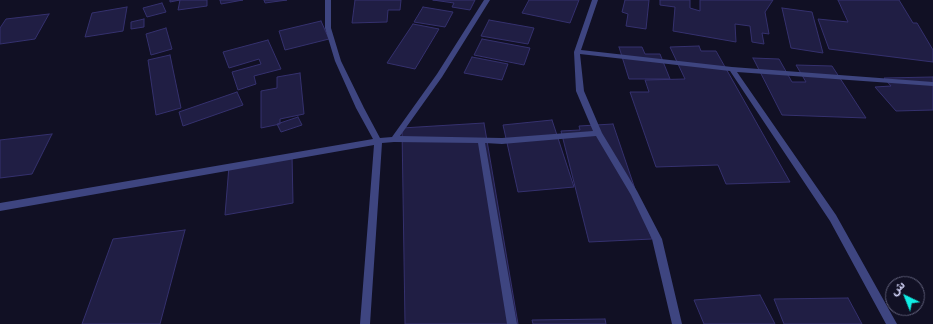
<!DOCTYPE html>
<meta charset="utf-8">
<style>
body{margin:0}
#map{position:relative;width:933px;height:324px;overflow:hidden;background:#111024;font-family:Barlow,"Noto Sans Arabic",sans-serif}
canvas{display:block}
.north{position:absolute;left:885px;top:276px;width:40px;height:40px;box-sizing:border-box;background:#111024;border:1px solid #60607a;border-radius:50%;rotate:317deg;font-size:11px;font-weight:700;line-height:16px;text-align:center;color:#d6d7fc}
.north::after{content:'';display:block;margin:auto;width:14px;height:18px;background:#10eee5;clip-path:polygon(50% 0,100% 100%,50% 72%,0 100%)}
</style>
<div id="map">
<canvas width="933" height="324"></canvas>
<div class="north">ش</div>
</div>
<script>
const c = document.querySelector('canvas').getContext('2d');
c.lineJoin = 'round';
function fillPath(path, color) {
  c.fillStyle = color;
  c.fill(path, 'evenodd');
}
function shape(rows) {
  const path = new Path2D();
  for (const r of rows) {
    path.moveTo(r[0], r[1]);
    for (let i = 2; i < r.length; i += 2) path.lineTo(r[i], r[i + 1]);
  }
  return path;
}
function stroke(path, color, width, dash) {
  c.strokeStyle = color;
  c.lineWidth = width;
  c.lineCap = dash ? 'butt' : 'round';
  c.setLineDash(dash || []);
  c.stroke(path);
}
const building = shape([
 [170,0,207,0,207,6,178,10,180,0,170,2,170,0],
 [220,0,243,0,221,4,220,0],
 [264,0,287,0,265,3,264,0],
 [355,0,401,0,400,10,388,10,387,22,352,23,355,0],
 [433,0,475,0,470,10,452,7,454,3,433,0],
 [529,0,579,0,570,23,522,13,529,0],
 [625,0,649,0,646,29,626,26,628,14,622,12,625,0],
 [660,0,690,0,690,8,700,11,700,0,773,0,765,12,769,34,762,33,764,44,752,42,750,26,735,24,736,42,673,31,675,7,660,5,660,0],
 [838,0,899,0,913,23,917,23,933,50,933,62,829,49,818,19,848,22,838,0],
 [162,3,166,12,147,17,143,8,162,3],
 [127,7,123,31,85,37,92,13,127,7],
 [423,7,453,12,445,27,414,22,423,7],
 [782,8,812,12,823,53,791,48,782,8],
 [49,14,35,39,0,44,0,28,6,19,49,14],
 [144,19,144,27,131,29,131,22,144,19],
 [489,20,534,28,528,44,481,36,489,20],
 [321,21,329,39,285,50,279,31,321,21],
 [413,24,439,29,415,69,387,63,413,24],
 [166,28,172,49,151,55,146,34,166,28],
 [482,39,530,48,524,65,474,55,482,39],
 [268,40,281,69,254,76,256,84,238,90,232,72,261,64,259,59,229,68,223,52,268,40],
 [699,46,701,51,716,51,790,182,726,184,718,165,656,167,630,92,649,92,645,80,685,79,670,47,699,46],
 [619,47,642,47,645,54,660,54,670,79,629,79,619,47],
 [170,55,181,108,156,115,148,60,170,55],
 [472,57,508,64,502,80,464,73,472,57],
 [753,58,779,59,792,82,806,82,796,65,832,66,866,118,782,115,753,58],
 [300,73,304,114,280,119,280,124,261,128,261,91,277,88,277,77,300,73],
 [933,77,933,110,896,111,875,87,891,86,884,78,933,77],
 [237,92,243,105,183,126,179,112,237,92],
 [298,117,302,125,281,132,277,124,298,117],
 [552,120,574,187,518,192,503,125,552,120],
 [484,123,518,324,405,324,402,128,484,123],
 [613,124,652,239,589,242,561,131,580,130,579,126,613,124],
 [52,134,32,174,0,178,0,140,52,134],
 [292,155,293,203,225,215,229,166,292,155],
 [185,230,160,324,82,324,113,239,185,230],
 [760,295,775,324,704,324,694,300,760,295],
 [848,298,862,324,784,324,774,299,848,298],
 [605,319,606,324,533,324,532,320,605,319]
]);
const street = shape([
 [325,0,331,0,331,28,341,61,364,108,380,138,392,137,437,74,484,0,490,0,442,77,400,136,502,138,593,131,576,91,574,52,592,0,598,0,581,50,732,67,933,82,933,86,737,72,836,215,897,324,886,324,830,221,730,71,580,54,584,91,602,133,637,191,662,239,682,324,672,324,652,239,631,195,596,136,502,144,485,143,517,324,507,324,478,143,394,142,382,143,370,324,360,324,374,145,0,211,0,203,373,139,356,108,335,61,325,28,325,0]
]);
fillPath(building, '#201e44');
stroke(building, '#35316e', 1);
fillPath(street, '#3e4580');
</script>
